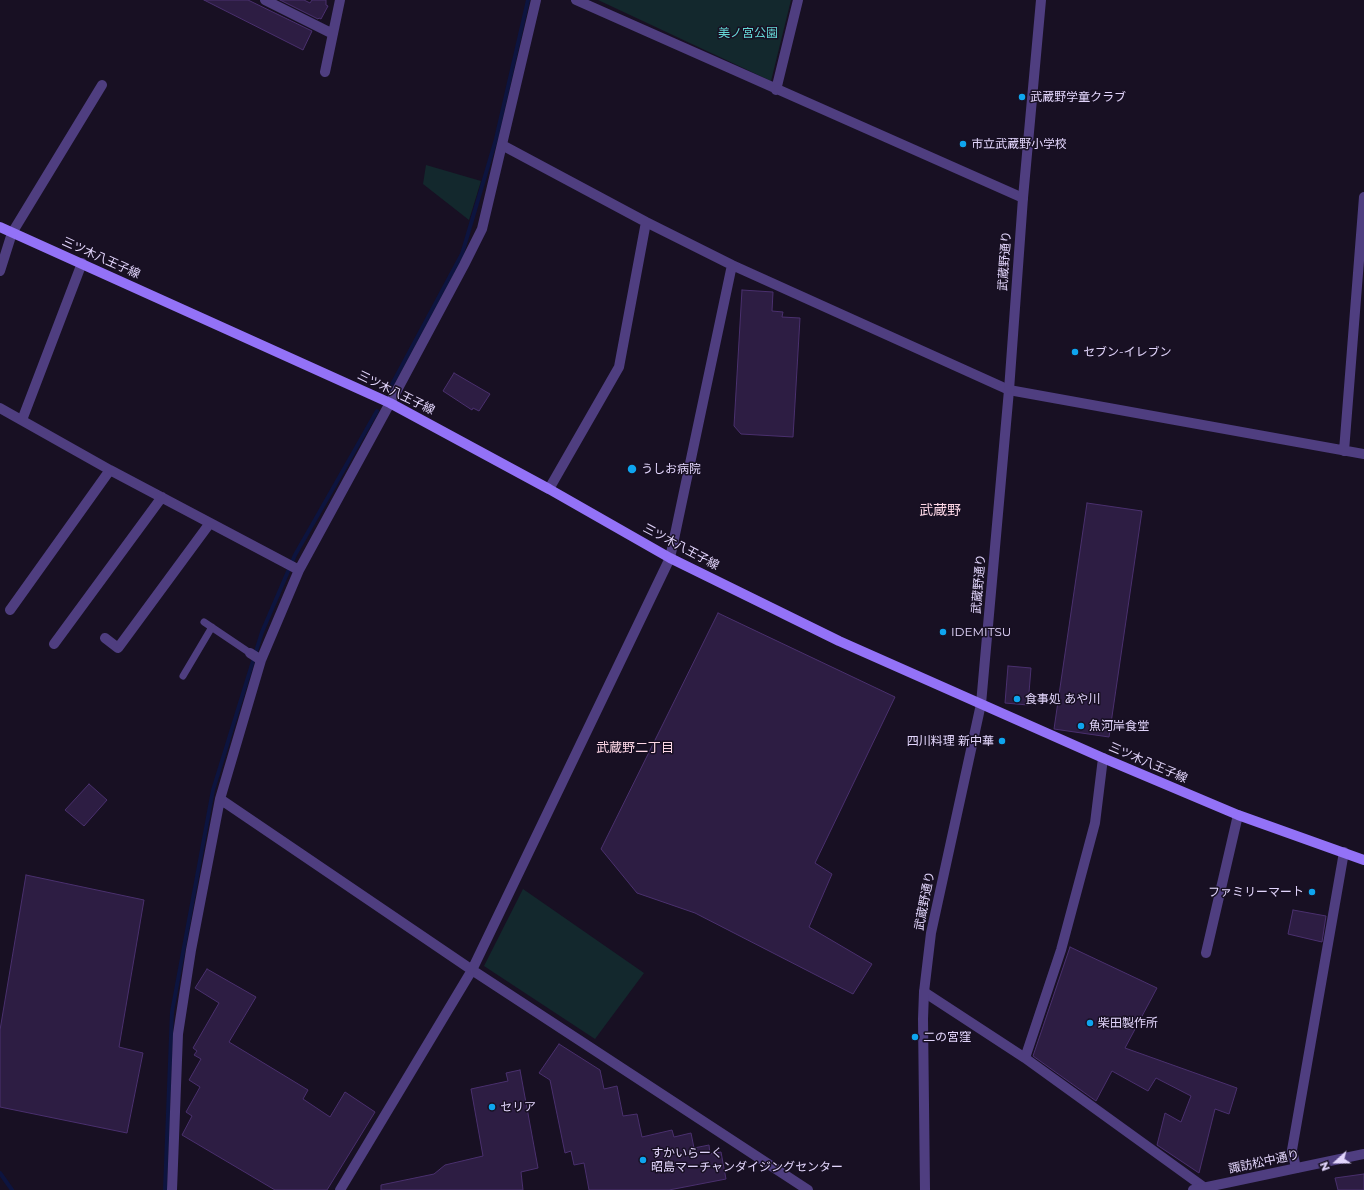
<!DOCTYPE html>
<meta charset="utf-8">
<style>
body{margin:0}
#map{position:relative;width:1364px;height:1190px;overflow:hidden;background:#181023;font-family:Montserrat,sans-serif}
canvas{display:block}
.north{position:absolute;left:1316px;top:1142px;width:40px;height:40px;-webkit-text-stroke:3px #181023;paint-order:stroke;rotate:249deg;font-size:11px;font-weight:700;line-height:16px;text-align:center;color:#e2d5fc}
.north::after{content:'';display:block;margin:auto;width:14px;height:18px;background:#e2d5fc;clip-path:polygon(50% 0,100% 100%,50% 72%,0 100%)}
</style>
<div id="map">
<canvas width="1364" height="1190"></canvas>
<div class="north">N</div>
</div>
<script>
const c = document.querySelector('canvas').getContext('2d');
c.lineJoin = 'round';
function fillPath(path, color) {
  c.fillStyle = color;
  c.fill(path, 'evenodd');
}
function shape(rows) {
  const path = new Path2D();
  for (const r of rows) {
    path.moveTo(r[0], r[1]);
    for (let i = 2; i < r.length; i += 2) path.lineTo(r[i], r[i + 1]);
  }
  return path;
}
function stroke(path, color, width, dash) {
  c.strokeStyle = color;
  c.lineWidth = width;
  c.lineCap = dash ? 'butt' : 'round';
  c.setLineDash(dash || []);
  c.stroke(path);
}
function label(font, color, halo, rows, align = 'center') {
  c.font = font + ' Montserrat,"Noto Sans JP",sans-serif';
  c.lineWidth = 3;
  c.setLineDash([]);
  c.textBaseline = 'middle';
  c.strokeStyle = halo;
  c.fillStyle = color;
  for (const [text, x, y, turn = 0] of rows) {
    c.save();
    c.translate(x, y);
    c.rotate((+turn || 0) * Math.PI / 180);
    c.textAlign = isNaN(turn) ? turn : align;
    if (halo) c.strokeText(text, 0, 0);
    c.fillText(text, 0, 0);
    c.restore();
  }
}
const green = shape([
 [598,0,791,0,771,81],
 [426,165,481,181,469,220,423,184],
 [523,889,644,973,595,1039,484,966]
]);
const stream = shape([
 [389,390,462,254,496,139,528,0],
 [0,1173,12,1190],
 [165,1190,172,1012,213,790,262,632,295,555,377,411]
]);
const building = shape([
 [204,0,248,0,312,31,303,50,204,0],
 [280,0,304,0,310,3,312,0,326,0,326,5,328,6,321,19,319,18,318,19,280,0],
 [742,290,773,292,772,311,783,312,782,317,800,318,793,437,741,434,734,426,742,290],
 [454,373,490,394,479,411,473,408,472,410,443,391,454,373],
 [1087,503,1142,511,1109,737,1054,729,1087,503],
 [718,613,895,697,815,863,832,874,809,927,872,964,853,994,695,913,637,893,601,849,718,613],
 [1008,666,1031,668,1028,705,1005,703,1008,666],
 [89,784,107,800,84,826,65,810,89,784],
 [26,875,144,900,119,1047,143,1053,127,1133,0,1107,0,1030,26,875],
 [1293,910,1326,916,1322,942,1288,934,1293,910],
 [1070,947,1157,988,1125,1048,1237,1088,1229,1114,1215,1109,1199,1173,1157,1145,1165,1113,1181,1122,1191,1096,1156,1078,1148,1091,1112,1071,1096,1101,1033,1056,1070,947],
 [207,969,256,997,229,1042,308,1090,303,1099,330,1117,345,1092,375,1112,327,1190,275,1190,182,1135,192,1116,186,1112,200,1087,189,1080,201,1059,194,1055,197,1051,193,1048,219,1003,195,988,207,969],
 [559,1044,600,1070,604,1089,617,1086,623,1116,637,1114,642,1137,672,1130,674,1137,691,1133,694,1148,709,1145,710,1154,721,1152,726,1179,669,1190,589,1190,584,1163,574,1165,571,1151,565,1153,550,1080,539,1073,559,1044],
 [520,1070,538,1168,521,1172,523,1190,381,1190,381,1185,434,1174,445,1165,483,1156,471,1089,508,1081,506,1073,520,1070],
 [1364,1174,1364,1190,1338,1190,1335,1178,1364,1174]
]);
const service = shape([
 [204,622,250,653],
 [183,676,212,627]
]);
const minor = shape([
 [265,0,333,34],
 [576,0,1023,198],
 [325,72,340,0],
 [776,90,798,0],
 [502,145,646,222,732,265,1009,390,1364,454],
 [0,271,12,233,102,85],
 [0,408,110,470,299,570],
 [22,420,82,263],
 [1344,451,1364,197],
 [549,489,619,367,646,222],
 [10,610,110,470],
 [105,638,118,648,210,523],
 [54,644,162,497],
 [250,653,261,660],
 [220,799,472,970,808,1190],
 [1206,953,1238,815],
 [924,992,1025,1058,1205,1188],
 [1025,1058,1061,950,1095,823,1103,758],
 [1296,1168,1292,1150,1344,852],
 [172,1190,178,1034,191,950,220,799,261,660,299,570,396,392,464,265,482,229,536,0],
 [340,1190,472,970,670,558,732,265]
]);
const tertiary = shape([
 [925,1190,923,1019,924,992,931,933,981,704,1009,390,1023,198,1041,0],
 [1193,1190,1364,1154]
]);
const secondary = shape([
 [0,227,390,403,549,489,670,558,839,641,1103,758,1238,815,1364,860]
]);
const markers = [
 [1022,97,4,"#0ea5ef"],
 [963,144,4,"#0ea5ef"],
 [1075,352,4,"#0ea5ef"],
 [632,469,5,"#0ea5ef"],
 [943,632,4,"#0ea5ef"],
 [1017,699,4,"#0ea5ef"],
 [1081,726,4,"#0ea5ef"],
 [1002,741,4,"#0ea5ef"],
 [1312,892,4,"#0ea5ef"],
 [1090,1023,4,"#0ea5ef"],
 [915,1037,4,"#0ea5ef"],
 [492,1107,4,"#0ea5ef"],
 [643,1160,4,"#0ea5ef"]
];
const parkNames = [
 ["美ノ宮公園",748,33]
];
const poiNames = [
 ["武蔵野学童クラブ",1030,97],
 ["市立武蔵野小学校",971,144],
 ["セブン-イレブン",1083,352],
 ["うしお病院",641,469],
 ["IDEMITSU",951,632],
 ["食事処 あや川",1025,699],
 ["魚河岸食堂",1089,726],
 ["四川料理 新中華",994,741,"right"],
 ["ファミリーマート",1304,892,"right"],
 ["柴田製作所",1098,1023],
 ["二の宮窪",923,1037],
 ["セリア",500,1107],
 ["すかいらーく",651,1153],
 ["昭島マーチャンダイジングセンター",651,1167]
];
const streetNames = [
 ["三ツ木八王子線",101,258,24],
 ["武蔵野通り",1005,261,-86],
 ["三ツ木八王子線",396,393,26],
 ["三ツ木八王子線",681,547,28],
 ["武蔵野通り",979,584,-85],
 ["三ツ木八王子線",1148,763,23],
 ["武蔵野通り",925,901,-79],
 ["諏訪松中通り",1264,1162,-12]
];
const neighbourhoodNames = [
 ["武蔵野二丁目",635,748]
];
const quarterNames = [
 ["武蔵野",940,511]
];
fillPath(green, '#13282d');
stroke(stream, '#0d143f', 4);
fillPath(building, '#2d1d43');
stroke(building, '#4a306e', 1);
stroke(service, '#4f3e80', 7);
stroke(minor, '#4f3e80', 10);
stroke(tertiary, '#4f3e80', 10);
stroke(secondary, '#9372f7', 10);
for (const [x, y, r, color] of markers) {
  const dot = new Path2D();
  dot.arc(x, y, r, 0, 2 * Math.PI);
  c.fillStyle = color;
  c.fill(dot);
  stroke(dot, '#181023', 1.5);
}
label('12px', '#65d8d6', '#181023', parkNames);
label('12px', '#e2d5fc', '#181023', poiNames, 'left');
label('12px', '#e2d5fc', '#181023', streetNames);
label('13px', '#fdd7e6', '#181023', neighbourhoodNames);
label('14px', '#fdd7e6', '#181023', quarterNames);
</script>
